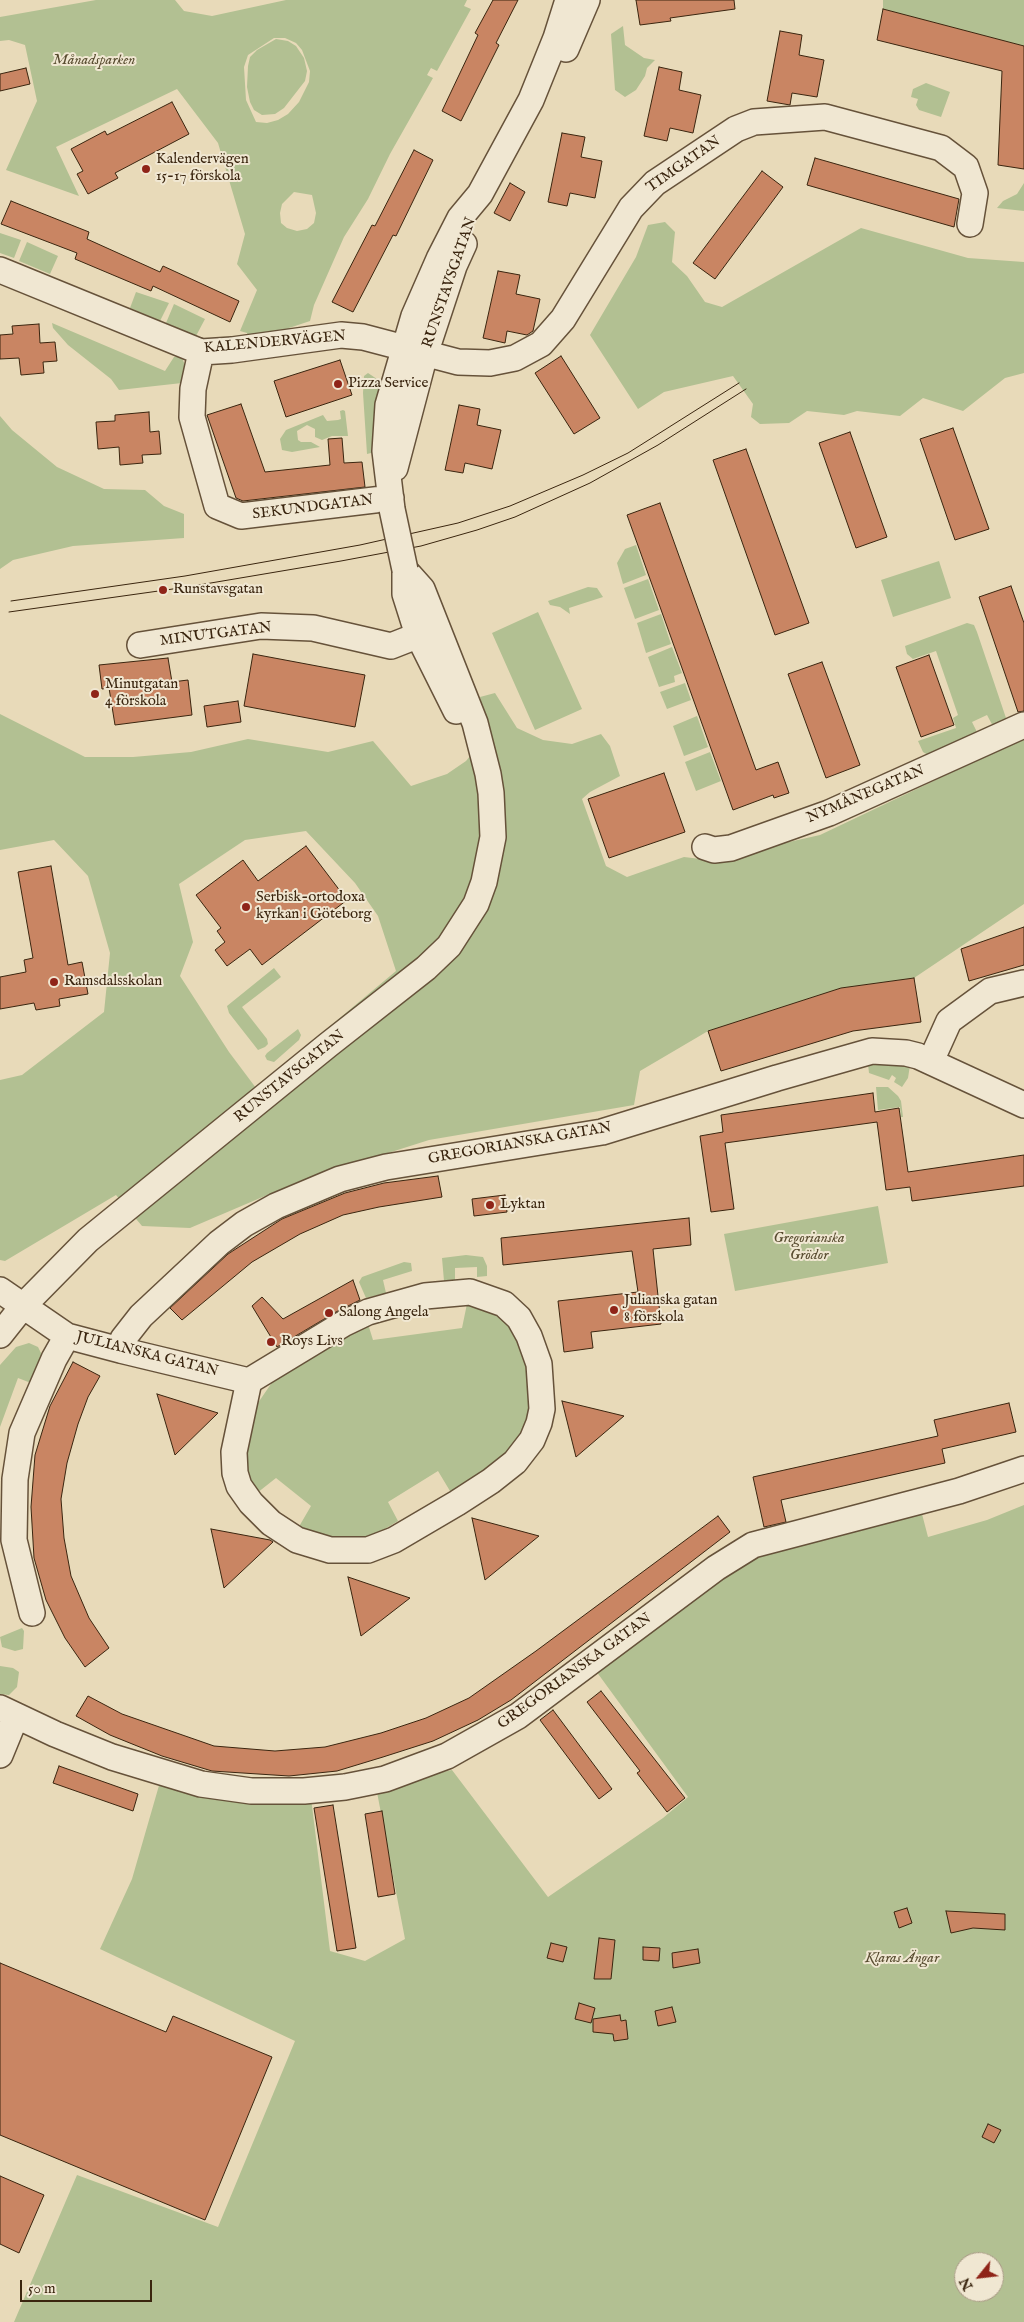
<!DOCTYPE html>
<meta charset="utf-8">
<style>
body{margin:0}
#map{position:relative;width:1024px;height:2322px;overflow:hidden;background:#e8dab9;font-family:"IM FELL English",serif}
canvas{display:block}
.north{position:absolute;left:954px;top:2252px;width:50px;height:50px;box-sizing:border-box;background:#f0e7d2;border:1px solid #a79984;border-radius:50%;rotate:241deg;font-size:14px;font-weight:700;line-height:20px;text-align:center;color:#3a250f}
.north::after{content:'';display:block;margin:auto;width:18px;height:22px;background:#8f2418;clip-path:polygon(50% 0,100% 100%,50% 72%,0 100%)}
.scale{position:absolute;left:20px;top:2280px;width:132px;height:22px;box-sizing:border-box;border:2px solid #3a250f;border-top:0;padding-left:6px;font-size:15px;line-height:18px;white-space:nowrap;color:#3a250f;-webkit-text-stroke:4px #f0e7d2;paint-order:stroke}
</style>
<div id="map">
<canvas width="1024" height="2322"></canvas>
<div class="north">N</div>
<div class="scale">50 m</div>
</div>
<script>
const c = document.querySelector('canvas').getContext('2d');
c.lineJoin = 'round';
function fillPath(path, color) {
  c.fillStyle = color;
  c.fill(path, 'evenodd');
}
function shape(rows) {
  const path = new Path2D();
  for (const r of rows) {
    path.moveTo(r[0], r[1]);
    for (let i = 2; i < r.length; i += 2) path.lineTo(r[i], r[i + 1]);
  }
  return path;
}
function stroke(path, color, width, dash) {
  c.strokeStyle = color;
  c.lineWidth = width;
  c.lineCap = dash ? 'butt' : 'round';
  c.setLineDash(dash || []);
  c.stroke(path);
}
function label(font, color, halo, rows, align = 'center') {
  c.font = font + ' "IM FELL English",serif';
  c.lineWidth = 4;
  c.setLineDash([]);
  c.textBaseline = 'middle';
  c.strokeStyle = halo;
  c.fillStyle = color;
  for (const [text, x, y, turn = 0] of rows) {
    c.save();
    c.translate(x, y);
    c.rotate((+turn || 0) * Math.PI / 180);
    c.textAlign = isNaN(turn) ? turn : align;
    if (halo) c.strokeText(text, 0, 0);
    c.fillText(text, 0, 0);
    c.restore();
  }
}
const green = shape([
 [96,0,175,0,184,11,212,16,286,0,467,0,464,6,471,9,437,71,431,68,427,75,433,78,390,154,368,199,344,237,314,305,310,321,289,328,289,330,247,335,247,333,240,331,257,290,237,264,245,234,218,143,177,89,56,147,79,196,6,170,37,101,25,45,9,40,0,41,0,17],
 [274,38,285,38,296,43,302,50,310,71,309,82,299,102,288,114,278,120,267,123,256,122,246,100,244,67,248,55],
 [294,192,312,195,316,213,314,223,307,229,297,231,287,228,281,223,280,213,282,204],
 [883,0,1024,0,1024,46,883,9],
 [623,26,625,45,644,58,655,60,647,68,645,76,636,90,625,97,615,90,611,34],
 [276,39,288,41,296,46,304,58,307,71,305,81,284,108,275,114,262,115,254,110,250,102,247,87,248,66,250,57,257,50],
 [926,83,950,92,941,117,919,110,916,105,918,99,911,97,913,89],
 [1024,183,1024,211,997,208,1003,201,1017,194],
 [665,222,675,232,672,262,687,276,705,302,722,307,861,228,968,258,1024,262,1024,373,1005,378,963,411,923,398,900,416,857,411,844,415,807,411,789,423,760,424,751,417,753,404,733,376,664,392,638,409,590,335,636,257,648,225],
 [0,233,21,240,14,258,0,253],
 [27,242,58,256,50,274,19,261],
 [136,292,169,303,160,321,130,308],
 [174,304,205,319,196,336,166,323],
 [52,323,165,371,174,357,181,356,185,365,182,383,119,390,111,379,68,345,53,328],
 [368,373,377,379,381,387,375,452,367,454,363,393,364,376],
 [343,410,345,411,348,436,332,436,322,440,315,437,315,429,307,425,297,431,298,440,301,442,311,442,320,447,292,452,282,450,280,439,286,430,323,415,327,421,338,420,341,419,340,411],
 [0,416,12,430,57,467,104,489,145,490,164,506,184,514,184,538,73,546,13,560,0,569],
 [636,545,646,575,623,584,617,563,625,549],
 [939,561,951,598,893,617,881,580],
 [648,579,659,610,635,619,624,588],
 [588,587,597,588,603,597,569,608,570,614,560,607,550,605,548,601],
 [538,612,582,709,535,730,492,633],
 [661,614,671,644,646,653,637,623],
 [967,623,974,625,977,632,1006,718,1004,725,994,728,987,715,972,722,978,734,928,755,923,752,918,741,956,728,953,718,958,715,936,651,913,659,907,654,905,646],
 [672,647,682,673,674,676,675,682,659,687,648,657],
 [685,683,691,700,667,709,660,692],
 [495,693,517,728,543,740,572,744,601,734,610,746,620,776,590,792,582,799,606,866,627,877,684,857,709,860,820,835,1024,738,1024,904,914,978,841,988,708,1031,640,1071,634,1105,429,1140,300,1181,190,1228,142,1226,116,1195,5,1261,0,1260,0,1080,22,1075,104,1012,110,953,88,876,54,840,0,850,0,714,85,757,133,757,191,752,248,739,328,752,373,741,411,786,447,774,466,761,489,733,480,697],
 [306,831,355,883,378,916,396,971,256,1088,229,1052,180,976,193,942,179,884,245,840],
 [697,716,708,747,684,756,673,726],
 [710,752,721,781,696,791,685,762],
 [274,968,281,977,242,1007,267,1039,268,1044,265,1047,258,1050,229,1013,227,1006],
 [298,1029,301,1035,299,1040,274,1062,267,1060,265,1056,267,1053],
 [886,1062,910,1065,908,1078,902,1087,894,1082,896,1078,892,1075,889,1080,869,1073,868,1064],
 [876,1087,888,1087,898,1096,901,1101,903,1117,901,1117,900,1107,878,1110],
 [878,1206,888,1263,735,1291,724,1234],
 [466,1255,483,1257,487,1266,487,1276,477,1277,477,1267,455,1268,455,1280,444,1281,442,1258],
 [404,1262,411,1263,412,1271,383,1280,386,1293,366,1298,359,1282,362,1277],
 [468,1299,510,1319,530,1366,531,1402,527,1438,453,1496,438,1471,388,1502,398,1521,368,1539,330,1542,297,1530,311,1506,276,1478,257,1493,247,1480,242,1452,249,1416,273,1381,292,1366,368,1324,373,1340,462,1328],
 [29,1343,38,1347,43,1357,31,1383,18,1378,0,1427,0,1365,16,1347],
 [1024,1505,1024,2322,14,2322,77,2175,218,2227,295,2041,100,1949,132,1879,160,1782,311,1798,330,1951,365,1961,405,1939,376,1787,452,1770,548,1897,663,1818,688,1797,596,1671,758,1549,922,1514,928,1537,987,1520],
 [964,2262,994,2262,994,2292,964,2292],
 [22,1628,24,1631,23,1649,15,1651,2,1647,0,1637],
 [0,1666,13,1668,19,1672,17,1687,9,1695,0,1694]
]);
const building = shape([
 [493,0,518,0,496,43,499,45,461,121,442,111,478,35,475,33,493,0],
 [636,0,734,0,735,9,670,18,671,21,640,25,636,0],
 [883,9,1024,46,1024,169,998,165,1002,71,877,40,883,9],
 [780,31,802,35,799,55,824,60,817,97,792,93,790,105,767,101,780,31],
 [659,67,682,72,679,90,701,95,693,133,670,128,667,141,644,136,659,67],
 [26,68,30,84,0,91,0,74,26,68],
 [172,102,189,134,115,173,118,178,88,194,77,174,83,171,71,149,105,131,107,135,172,102],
 [562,133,585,137,581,157,602,161,595,198,570,193,567,206,548,202,562,133],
 [414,150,433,160,396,236,393,235,353,312,332,302,372,225,375,226,414,150],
 [815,158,959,199,954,227,807,185,815,158],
 [762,171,783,187,715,279,693,263,762,171],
 [510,183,525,192,510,221,494,213,510,183],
 [11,201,89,232,87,239,160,272,163,266,239,301,230,322,153,286,151,291,75,259,77,253,1,224,11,201],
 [498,271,520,275,516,294,540,299,533,331,527,335,507,331,505,343,483,338,498,271],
 [39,324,40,343,55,342,57,361,43,362,44,373,21,375,19,358,0,359,0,335,13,334,12,326,39,324],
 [561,356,600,418,574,434,535,373,561,356],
 [340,360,352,395,286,417,274,381,340,360],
 [241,404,265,472,330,465,328,439,342,438,344,463,362,462,365,487,243,501,236,498,207,415,241,404],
 [459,405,480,409,477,425,501,430,492,469,465,463,463,473,445,470,459,405],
 [149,412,150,432,159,431,161,454,142,455,143,463,120,465,119,447,98,449,96,422,115,421,115,415,149,412],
 [953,428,989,529,955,540,920,439,953,428],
 [850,432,887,537,856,548,819,443,850,432],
 [746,449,809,623,775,635,713,460,746,449],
 [660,503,756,770,778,762,789,793,774,798,773,795,733,810,627,515,660,503],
 [1011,586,1024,623,1024,711,1018,712,979,597,1011,586],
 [253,654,365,675,355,727,244,706,253,654],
 [929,655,954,725,921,737,896,667,929,655],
 [168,658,172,682,188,680,192,715,115,725,109,688,102,689,99,665,168,658],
 [822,662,860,765,826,778,788,674,822,662],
 [238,701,241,722,207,727,204,706,238,701],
 [664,773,685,832,609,858,588,799,664,773],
 [306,846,347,900,262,965,250,949,227,966,215,950,225,942,217,931,221,928,196,895,243,860,258,881,306,846],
 [51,866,68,965,82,962,88,994,59,999,60,1006,36,1010,34,1003,0,1009,0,977,26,972,24,960,33,958,18,872,51,866],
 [1024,927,1024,965,969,981,961,949,1024,927],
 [914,978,921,1022,853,1031,721,1071,708,1031,841,988,914,978],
 [873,1093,875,1112,899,1108,908,1172,1024,1155,1024,1186,912,1201,910,1187,886,1190,877,1122,725,1143,734,1209,711,1212,700,1136,723,1132,721,1115,873,1093],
 [438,1176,442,1197,379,1207,343,1215,300,1234,252,1262,182,1320,170,1308,228,1254,282,1219,345,1193,384,1183,438,1176],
 [505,1195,507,1212,474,1216,472,1199,505,1195],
 [689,1218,691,1245,653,1249,661,1324,591,1332,593,1348,564,1352,558,1301,638,1292,632,1251,503,1265,501,1238,689,1218],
 [353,1280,360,1300,336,1312,277,1347,252,1306,262,1297,283,1319,353,1280],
 [73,1362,100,1376,88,1397,78,1424,67,1463,61,1499,64,1538,71,1576,89,1618,109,1648,85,1667,65,1638,46,1600,34,1558,31,1507,35,1455,50,1406,73,1362],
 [157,1394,218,1413,175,1455,157,1394],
 [562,1401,624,1416,576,1457,562,1401],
 [1009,1403,1016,1432,942,1449,945,1463,781,1500,786,1522,764,1527,753,1477,938,1436,934,1420,1009,1403],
 [718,1516,730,1532,511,1700,478,1720,433,1741,383,1757,337,1771,289,1776,212,1771,162,1756,110,1735,76,1716,88,1696,122,1714,214,1746,275,1751,325,1747,381,1733,426,1718,469,1698,536,1651,718,1516],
 [472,1518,539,1536,485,1580,472,1518],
 [211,1529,270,1540,273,1542,224,1588,211,1529],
 [348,1577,410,1598,361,1636,348,1577],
 [601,1691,685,1798,667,1812,637,1773,640,1771,587,1702,601,1691],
 [553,1710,612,1789,599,1799,540,1720,553,1710],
 [59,1766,138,1794,133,1811,53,1783,59,1766],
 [333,1805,356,1948,337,1951,314,1808,333,1805],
 [382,1811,395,1894,378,1897,365,1814,382,1811],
 [907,1908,912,1923,899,1928,894,1912,907,1908],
 [946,1911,1005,1914,1005,1930,973,1928,951,1933,946,1911],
 [599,1938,615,1940,611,1979,594,1979,599,1938],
 [551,1943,567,1947,563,1962,547,1958,551,1943],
 [643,1947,660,1948,659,1961,643,1960,643,1947],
 [698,1949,700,1963,673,1968,672,1953,698,1949],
 [0,1963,166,2032,173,2016,272,2057,205,2220,0,2135,0,1963],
 [579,2003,595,2008,591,2023,575,2019,579,2003],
 [672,2007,676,2022,658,2026,655,2011,672,2007],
 [620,2015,621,2021,626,2020,628,2039,614,2041,613,2034,593,2032,593,2019,620,2015],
 [988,2124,1001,2130,994,2143,982,2137,988,2124],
 [0,2176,44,2195,19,2253,0,2244,0,2176]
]);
const minor = shape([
 [566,49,587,0],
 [0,270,201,352,232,350,341,335,363,337,458,362,490,363,515,358,541,344,563,319,631,208,655,183,736,129,754,122,825,117,941,148,966,167,975,193,970,224],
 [201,352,193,389,192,417,217,506,241,516,391,498],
 [395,468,425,354,454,266,464,244],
 [392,509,385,451,388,405,414,316,439,259,460,218,480,194,531,100,556,38,568,0],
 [405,570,405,594,418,635,456,711],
 [140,645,261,626,313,628,391,646,437,628],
 [705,847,714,850,731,848,829,813,1024,725],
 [931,1061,949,1021,990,991,1024,983],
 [0,1290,67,1336,120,1350,249,1381],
 [470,1292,504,1304,519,1318,529,1336,539,1364,542,1409,539,1423,532,1440,515,1462,491,1481,457,1503,394,1540,368,1550,330,1550,297,1540,271,1523,251,1503,239,1486,235,1473,234,1452,249,1381,343,1324,368,1312,425,1296,470,1292],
 [0,1335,23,1306,88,1240,328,1045,426,968,449,946,476,904,484,882,493,837,491,793,488,774,475,723,422,589,405,570],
 [120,1350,123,1339,141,1316,219,1243,244,1224,276,1206,340,1179,386,1167,602,1132,777,1078,872,1051,906,1053,918,1056,1024,1105],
 [32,1613,14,1540,15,1479,22,1433,54,1359,67,1336],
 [0,1708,55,1734,112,1757,201,1784,251,1791,304,1791,345,1787,385,1779,447,1756,518,1716,716,1568,753,1545,959,1491,1024,1469],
 [0,1755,16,1716]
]);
const tram = shape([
 [11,601,185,576,360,545,458,523,510,506,583,475,628,453,739,383],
 [9,612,187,587,341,561,421,546,477,530,515,517,590,483,658,445,746,389]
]);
const minorBridge = shape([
 [392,509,405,570]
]);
const markers = [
 [146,169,5,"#8f2418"],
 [338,384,5,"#8f2418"],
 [163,590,5,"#8f2418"],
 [95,694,5,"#8f2418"],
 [246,907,5,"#8f2418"],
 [54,982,5,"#8f2418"],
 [490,1205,5,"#8f2418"],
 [614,1310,5,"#8f2418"],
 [329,1313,5,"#8f2418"],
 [271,1342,5,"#8f2418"]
];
const parkNames = [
 ["Månadsparken",94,61],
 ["Gregorianska",809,1239],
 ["Grödor",809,1256],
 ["Klaras Ängar",902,1959]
];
const poiNames = [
 ["Kalendervägen",156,160],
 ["15-17 förskola",156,177],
 ["Pizza Service",348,384],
 ["Runstavsgatan",173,590],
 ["Minutgatan",105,685],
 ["4 förskola",105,702],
 ["Serbisk-ortodoxa",256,898],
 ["kyrkan i Göteborg",256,915],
 ["Ramsdalsskolan",64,982],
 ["Lyktan",500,1205],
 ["Julianska gatan",624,1301],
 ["8 förskola",624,1318],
 ["Salong Angela",339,1313],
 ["Roys Livs",281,1342]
];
const streetNames = [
 ["TIMGATAN",684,165,-35],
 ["RUNSTAVSGATAN",450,283,-71],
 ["KALENDERVÄGEN",275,343,-5],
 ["SEKUNDGATAN",313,508,-7],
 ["MINUTGATAN",216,635,-7],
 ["NYMÅNEGATAN",866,795,-23],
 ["RUNSTAVSGATAN",290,1077,-39],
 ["GREGORIANSKA GATAN",520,1144,-10],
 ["JULIANSKA GATAN",147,1355,14],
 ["GREGORIANSKA GATAN",575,1672,-36]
];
fillPath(green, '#b2c092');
fillPath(building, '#c98563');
stroke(building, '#3a250f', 1);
stroke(minor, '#66523a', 28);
stroke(minor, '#f0e7d2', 25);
stroke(tram, '#3a250f', 1);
stroke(minorBridge, '#66523a', 28, []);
stroke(minorBridge, '#f0e7d2', 25);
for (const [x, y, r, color] of markers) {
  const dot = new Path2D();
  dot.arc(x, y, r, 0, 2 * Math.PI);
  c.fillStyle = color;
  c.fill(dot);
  stroke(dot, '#f0e7d2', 2);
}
label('italic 15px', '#584c30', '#f0e7d2', parkNames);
label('15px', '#3a250f', '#f0e7d2', poiNames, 'left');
label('15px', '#3a250f', '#f0e7d2', streetNames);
</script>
